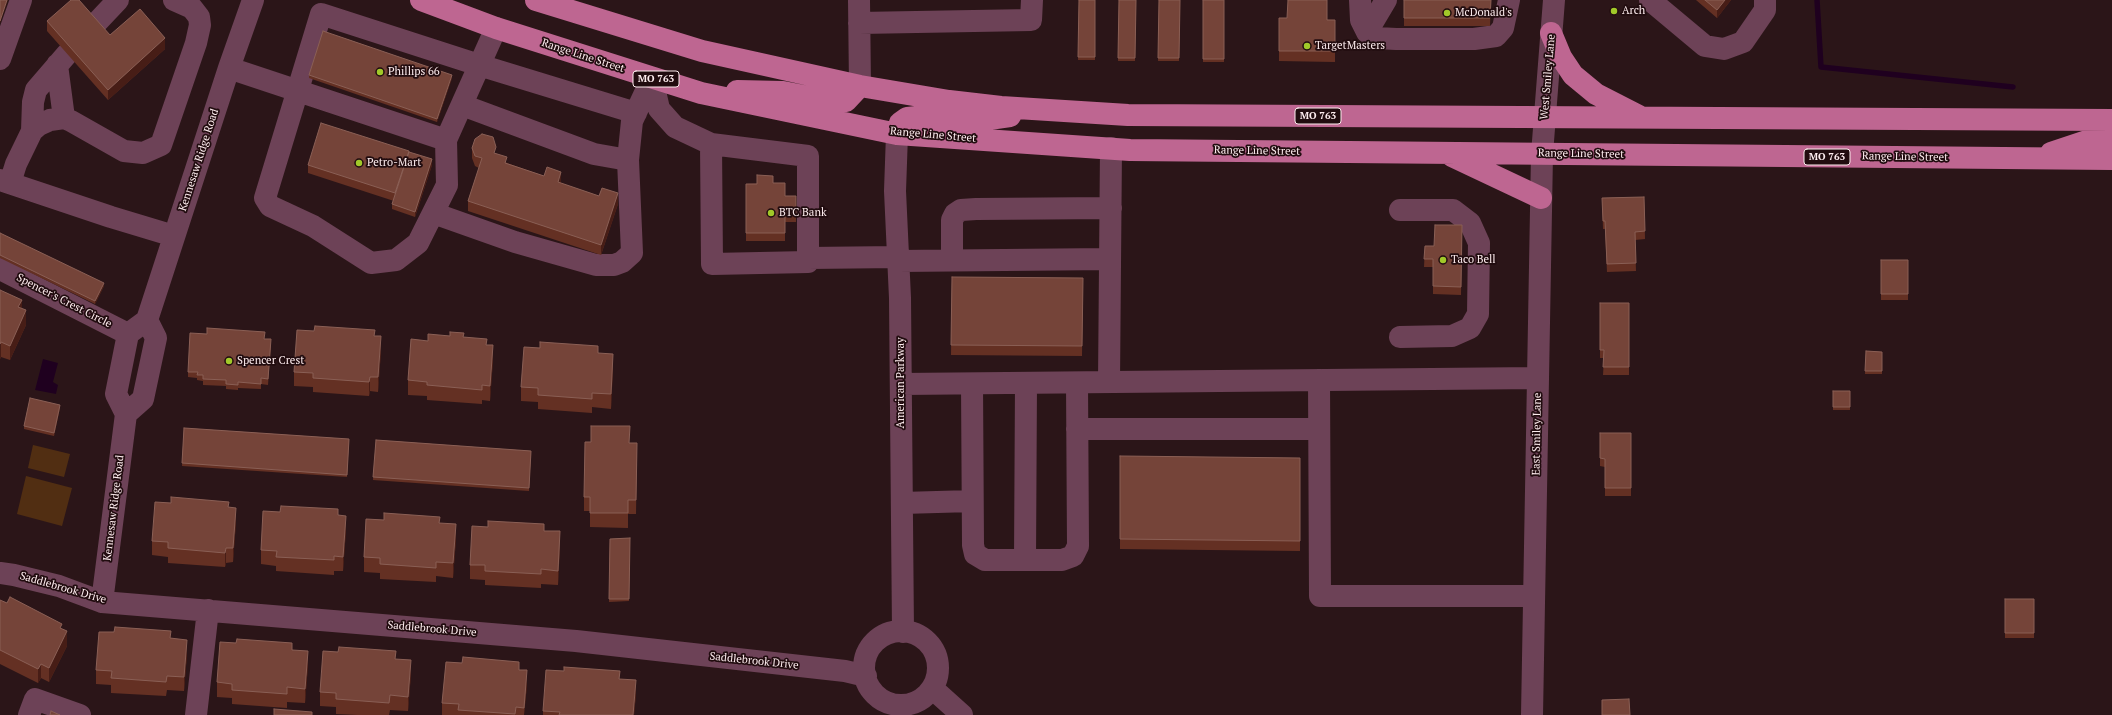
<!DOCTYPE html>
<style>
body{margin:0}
canvas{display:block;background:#2b1518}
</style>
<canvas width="2112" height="715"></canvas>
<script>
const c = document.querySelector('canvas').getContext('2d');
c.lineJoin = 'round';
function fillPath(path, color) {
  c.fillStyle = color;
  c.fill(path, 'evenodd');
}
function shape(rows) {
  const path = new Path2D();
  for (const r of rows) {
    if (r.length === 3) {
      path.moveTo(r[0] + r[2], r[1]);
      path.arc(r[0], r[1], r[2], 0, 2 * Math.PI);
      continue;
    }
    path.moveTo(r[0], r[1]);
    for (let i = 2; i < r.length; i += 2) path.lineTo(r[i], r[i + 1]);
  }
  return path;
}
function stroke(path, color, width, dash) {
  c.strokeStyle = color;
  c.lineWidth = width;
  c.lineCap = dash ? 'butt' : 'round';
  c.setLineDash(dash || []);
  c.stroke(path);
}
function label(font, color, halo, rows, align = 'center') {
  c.font = font + ' "PT Serif",serif';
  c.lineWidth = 3.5;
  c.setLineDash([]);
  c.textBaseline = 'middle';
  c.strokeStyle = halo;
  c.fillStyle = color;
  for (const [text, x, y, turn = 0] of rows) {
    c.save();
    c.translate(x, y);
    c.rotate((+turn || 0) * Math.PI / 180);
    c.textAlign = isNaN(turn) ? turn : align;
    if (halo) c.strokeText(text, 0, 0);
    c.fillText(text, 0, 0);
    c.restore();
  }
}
const green = shape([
 [33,445,70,454,64,477,28,468],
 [26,476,72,488,62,526,17,514]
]);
const water = shape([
 [43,359,58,363,53,382,58,385,56,394,35,390]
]);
const stream = shape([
 [1817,0,1821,67,2013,87]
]);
const minor = shape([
 [859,0,860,86],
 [1360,0,1361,20,1367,32,1377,38,1396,39,1474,39,1496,36,1503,28,1509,0],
 [1650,0,1705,46,1724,49,1743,42,1765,10,1765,0],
 [859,23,1031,20,1032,0],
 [1367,32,1386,0],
 [0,59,21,0],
 [57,65,64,118],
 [229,68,446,140,496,28],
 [652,78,659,109,675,127,711,144],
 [462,105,594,154,628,160],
 [32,131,33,102,36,90,67,54,118,0],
 [897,134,895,191,900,298,903,632],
 [446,140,447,185,418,243,396,260,371,263,313,226,270,206,265,198,321,14,479,65,636,113],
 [711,144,808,156,808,262,712,264,711,144],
 [0,180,111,217,174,236],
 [10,183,16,164,32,131,39,125,50,120,64,118,71,121,124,151,143,153,161,145,196,43,200,25,199,17,192,8,174,0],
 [433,213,515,242,596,265,614,265,622,262,632,253,628,160,632,121,652,78],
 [808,258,898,257],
 [952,259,952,220,955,214,961,210,976,209,1111,208],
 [898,261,1110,259],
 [0,269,128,334],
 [1400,337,1452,336,1470,328,1478,314,1479,243,1470,223,1453,210,1400,210],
 [1319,380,1320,596,1534,596],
 [1109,382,1111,148],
 [901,384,1538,378],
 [972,384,973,545,975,554,985,560,1062,560,1073,556,1078,546,1077,383],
 [126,414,143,399,156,338,147,320],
 [1077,429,1319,429],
 [902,503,972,501],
 [1025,560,1026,383],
 [0,573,14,575,59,586,102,602,576,641,845,671,866,676],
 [102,602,126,414,116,394,128,334,147,320,229,68,253,0],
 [901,668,37],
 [932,688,962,715],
 [29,715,35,699,80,715],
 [196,715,208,610],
 [1532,715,1542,154,1554,0]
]);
const major = shape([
 [421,0,496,28,701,93,897,134,1130,150,2112,159],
 [536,0,702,51,860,86,949,101,1001,107,1128,115,2112,120],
 [1551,33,1561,57,1573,75,1596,94,1639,116],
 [737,91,783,92,834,102,846,101,860,86],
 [897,134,900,123,907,118,917,117,968,122,1010,116],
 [2051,153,2093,139,2112,138],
 [1452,156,1541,198]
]);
const wall = shape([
 [1079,0,1095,0,1095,60,1078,60],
 [1119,0,1136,0,1135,61,1118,61],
 [1159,0,1180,0,1179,61,1158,61],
 [1203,0,1224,0,1224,62,1203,62],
 [1404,0,1491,0,1490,26,1404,26],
 [1696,0,1731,0,1717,18],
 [1279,18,1335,20,1335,62,1279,61],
 [47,21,110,35,165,49,108,100,47,31],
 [309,75,452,78,437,122,309,78],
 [472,148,496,154,507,163,561,182,561,183,618,204,601,255,468,211,468,201,479,168,475,166,472,158],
 [409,154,432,165,415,217,392,209,392,204,394,201,308,173,308,165],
 [773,183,785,196,796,196,796,222,785,222,785,241,746,241,746,184],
 [1644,197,1645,239,1635,240,1636,271,1607,272,1605,229,1603,229,1602,198],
 [1462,225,1461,295,1433,294,1433,267,1424,267,1425,246,1434,246],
 [0,233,104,286,95,304,0,258],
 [1881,260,1908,260,1908,300,1881,300],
 [952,277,1083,278,1082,356,951,355],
 [0,290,22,308,26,325,10,360,1,357,0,359],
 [1600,303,1629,303,1629,375,1603,375,1604,358,1600,358],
 [314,331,375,336,381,351,378,392,370,391,369,396,313,392,313,387,294,386,294,372],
 [464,337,487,345,493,360,490,401,482,400,482,404,427,400,427,396,408,395,408,380,428,341],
 [265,339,271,344,268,385,261,384,261,389,238,388,238,390,226,389,226,386,203,385,203,381,197,380,197,378,188,377,188,372],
 [1866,351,1882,352,1882,374,1865,374],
 [598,353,613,368,611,409,592,407,592,413,538,409,538,402,521,401,521,387],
 [1833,391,1850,391,1850,410,1833,410],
 [60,408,54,436,24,429,24,426],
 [184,428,349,439,347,477,182,466],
 [1600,433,1631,433,1631,496,1605,496,1605,467,1600,466],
 [376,440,531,451,529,491,373,480],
 [630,443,637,443,636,514,628,514,628,528,590,527,590,511,584,511,584,497],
 [1120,456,1300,458,1300,551,1120,549],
 [229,507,236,522,233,562,226,563,225,567,168,563,168,557,152,555,152,541],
 [338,515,346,530,343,571,334,571,334,575,276,571,276,566,261,564,261,550],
 [440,523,456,539,453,578,436,576,436,582,380,579,380,573,364,572,364,557],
 [544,531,560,546,558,585,541,584,541,588,485,585,485,580,470,579,470,565],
 [630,538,629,601,609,602,610,539],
 [2005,599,2034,599,2034,638,2005,638],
 [0,600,62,629,67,646,49,682,41,678,38,683,0,664],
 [171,638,187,654,184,691,167,690,166,696,111,693,111,685,96,684,96,670],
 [292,650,308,665,305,703,287,702,287,708,232,704,232,698,217,697,217,682],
 [396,659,411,674,408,711,390,710,389,715,357,715,336,714,336,707,320,706,320,692],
 [519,670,527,685,524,715,442,715,442,703],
 [620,679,636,694,634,715,543,715,543,711]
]);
const shadedWall = shape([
 [7,0,8,0,0,23,0,21],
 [1725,0,1731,0,1717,18,1717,10],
 [165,38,165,49,108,100,108,90],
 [452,75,452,78,437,122,437,119],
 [409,151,409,159,395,201,395,193],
 [432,159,432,165,415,217,415,212],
 [561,172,561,182,558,192,558,182],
 [618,193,618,204,601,255,601,245],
 [104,283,104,286,95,304,95,301],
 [22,300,22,315,18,307],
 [26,310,26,325,10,360,10,346],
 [381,336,381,351,378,392,378,377],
 [1,342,1,357,0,359,0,344],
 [493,345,493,360,490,401,490,386],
 [613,354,613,368,611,409,611,394],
 [370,377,370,391,369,396,369,382],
 [60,405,60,408,54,436,54,433],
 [236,508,236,522,233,562,233,548],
 [346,516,346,530,343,571,343,557],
 [456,524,456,539,453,578,453,563],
 [560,531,560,546,558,585,558,571],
 [226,548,226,563,225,567,225,553],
 [67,631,67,646,49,682,49,668],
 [187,640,187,654,184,691,184,677],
 [308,651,308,665,305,703,305,689],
 [411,660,411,674,408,711,408,697],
 [41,664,41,678,38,683,38,669],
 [527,670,527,685,524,715],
 [636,680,636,694,634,715,633,715]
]);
const building = shape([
 [0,0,7,0,0,21,0,0],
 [71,0,79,0,110,35,140,9,165,38,108,90,47,21,71,0],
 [1079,0,1095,0,1095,57,1078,57,1079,0],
 [1119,0,1136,0,1135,58,1118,58,1119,0],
 [1159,0,1180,0,1179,58,1158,58,1159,0],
 [1203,0,1224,0,1224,59,1203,59,1203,0],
 [1288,0,1327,0,1327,20,1335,20,1335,51,1279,51,1279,18,1287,18,1288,0],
 [1404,0,1491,0,1490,18,1404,18,1404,0],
 [1705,0,1725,0,1717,10,1705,0],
 [323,31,452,75,437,119,309,75,323,31],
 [321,123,409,151,395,193,308,165,321,123],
 [482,134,493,137,496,147,494,153,507,157,505,163,544,176,547,167,561,172,558,182,599,196,602,188,618,193,601,245,468,201,482,158,475,156,472,148,475,139,482,134],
 [409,152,432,159,415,212,392,204,409,152],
 [757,175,773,176,773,183,785,183,785,196,796,196,796,214,785,214,785,233,746,233,746,184,757,184,757,175],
 [1644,197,1645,231,1635,232,1636,263,1607,264,1605,221,1603,221,1602,198,1644,197],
 [1435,225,1462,225,1461,287,1433,286,1433,259,1424,259,1425,246,1434,246,1435,225],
 [0,233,104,283,95,301,0,255,0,233],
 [1881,260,1908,260,1908,294,1881,294,1881,260],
 [952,277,1083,278,1082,346,951,345,952,277],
 [0,290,22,300,18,307,26,310,10,346,1,342,0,344,0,290],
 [1600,303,1629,303,1629,367,1603,367,1604,350,1600,350,1600,303],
 [315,326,375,330,374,336,381,336,378,377,370,377,369,382,313,378,313,373,294,372,297,330,314,331,315,326],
 [207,328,265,332,264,339,271,339,268,379,261,378,261,384,238,382,238,385,226,384,226,380,203,379,203,375,197,375,198,372,188,372,190,333,207,334,207,328],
 [450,332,464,333,463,337,487,339,486,345,493,345,490,386,482,385,482,390,427,385,427,382,408,380,411,339,428,341,428,334,450,336,450,332],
 [540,342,598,346,598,353,613,354,611,394,592,393,592,399,538,395,538,388,521,387,524,347,540,348,540,342],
 [1866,351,1882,352,1882,371,1865,371,1866,351],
 [1833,391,1850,391,1850,407,1833,407,1833,391],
 [30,398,60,405,54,433,24,426,30,398],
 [591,426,630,426,629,443,637,443,636,500,628,500,628,513,590,513,590,497,584,497,585,442,591,442,591,426],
 [184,428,349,439,347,475,182,463,184,428],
 [1600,433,1631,433,1631,488,1605,488,1605,459,1600,458,1600,433],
 [376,440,531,451,529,488,373,477,376,440],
 [1120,456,1300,458,1300,541,1120,539,1120,456],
 [171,497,229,502,228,507,236,508,233,548,226,548,225,553,168,548,168,542,152,541,155,502,171,503,171,497],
 [281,506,338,509,338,515,346,516,343,557,334,556,334,560,276,557,277,551,261,550,263,511,280,512,281,506],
 [384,513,440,517,439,523,456,524,453,563,436,562,436,568,380,564,380,558,364,557,366,519,384,520,384,513],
 [488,521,544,524,544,531,560,531,558,571,541,569,541,574,485,571,485,565,470,565,472,526,488,527,488,521],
 [630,538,629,599,609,599,610,539,630,538],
 [10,597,62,624,60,628,67,631,49,668,41,664,38,669,0,650,0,600,7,603,10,597],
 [2005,599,2034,599,2034,633,2005,633,2005,599],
 [115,627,171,631,170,638,187,640,184,677,167,676,166,682,111,678,112,671,96,670,99,632,114,632,115,627],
 [237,639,292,643,292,650,308,651,305,689,287,687,287,694,232,690,232,684,217,682,220,642,236,643,237,639],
 [339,647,396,651,395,659,411,660,408,697,390,695,389,703,336,699,336,693,320,692,323,651,338,652,339,647],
 [463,657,519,662,519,670,527,670,524,708,516,707,515,714,458,710,459,704,442,703,446,662,462,663,463,657],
 [564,667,620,671,619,679,636,680,633,715,559,715,560,712,543,711,546,670,564,671,564,667],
 [1629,699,1630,715,1602,715,1602,700,1629,699],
 [274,709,312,712,312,715,274,715,274,709],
 [51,711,60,715,50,715,51,711]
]);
const markers = [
 [1614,11,4,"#a1c929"],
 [1447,13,4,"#a1c929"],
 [1307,46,4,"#a1c929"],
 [380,72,4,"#a1c929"],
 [359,163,4,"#a1c929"],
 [771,213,4,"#a1c929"],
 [1443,260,4,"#a1c929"],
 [229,361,4,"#a1c929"]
];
const shields = [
 [656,79,46],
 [1318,116,46],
 [1827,157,46]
];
const shieldNames = [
 ["MO 763",656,79],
 ["MO 763",1318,116],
 ["MO 763",1827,157]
];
const poiNames = [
 ["Arch",1622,11],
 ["McDonald's",1455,13],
 ["TargetMasters",1315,46],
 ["Phillips 66",388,72],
 ["Petro-Mart",367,163],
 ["BTC Bank",779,213],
 ["Taco Bell",1451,260],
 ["Spencer Crest",237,361]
];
const streetNames = [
 ["Range Line Street",583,56,18],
 ["West Smiley Lane",1548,77,-85],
 ["Range Line Street",933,135,5],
 ["Range Line Street",1257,151,1],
 ["Range Line Street",1581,154,1],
 ["Range Line Street",1905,157,1],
 ["Kennesaw Ridge Road",199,160,-72],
 ["Spencer's Crest Circle",64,301,27],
 ["American Parkway",901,383,-90],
 ["East Smiley Lane",1537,434,-89],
 ["Kennesaw Ridge Road",114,508,-83],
 ["Saddlebrook Drive",63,588,16],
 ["Saddlebrook Drive",432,629,5],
 ["Saddlebrook Drive",754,661,6]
];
fillPath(green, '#512e12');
fillPath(water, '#1f001f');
stroke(stream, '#1f001f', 5.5);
stroke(minor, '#6d4257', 22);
stroke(major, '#be6691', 22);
fillPath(wall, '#643023');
fillPath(shadedWall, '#471d16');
fillPath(building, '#754439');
stroke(building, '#8a5f55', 1);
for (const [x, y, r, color] of markers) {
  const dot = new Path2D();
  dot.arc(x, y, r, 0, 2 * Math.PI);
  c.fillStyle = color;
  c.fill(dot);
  stroke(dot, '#210c0f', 1.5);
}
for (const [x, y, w] of shields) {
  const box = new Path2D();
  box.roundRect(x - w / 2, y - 8, w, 16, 3);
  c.fillStyle = '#210c0f';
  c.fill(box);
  stroke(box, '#fdecee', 1);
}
label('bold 10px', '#fdecee', null, shieldNames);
label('11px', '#fdecee', '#210c0f', poiNames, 'left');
label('11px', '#fdecee', '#210c0f', streetNames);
</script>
